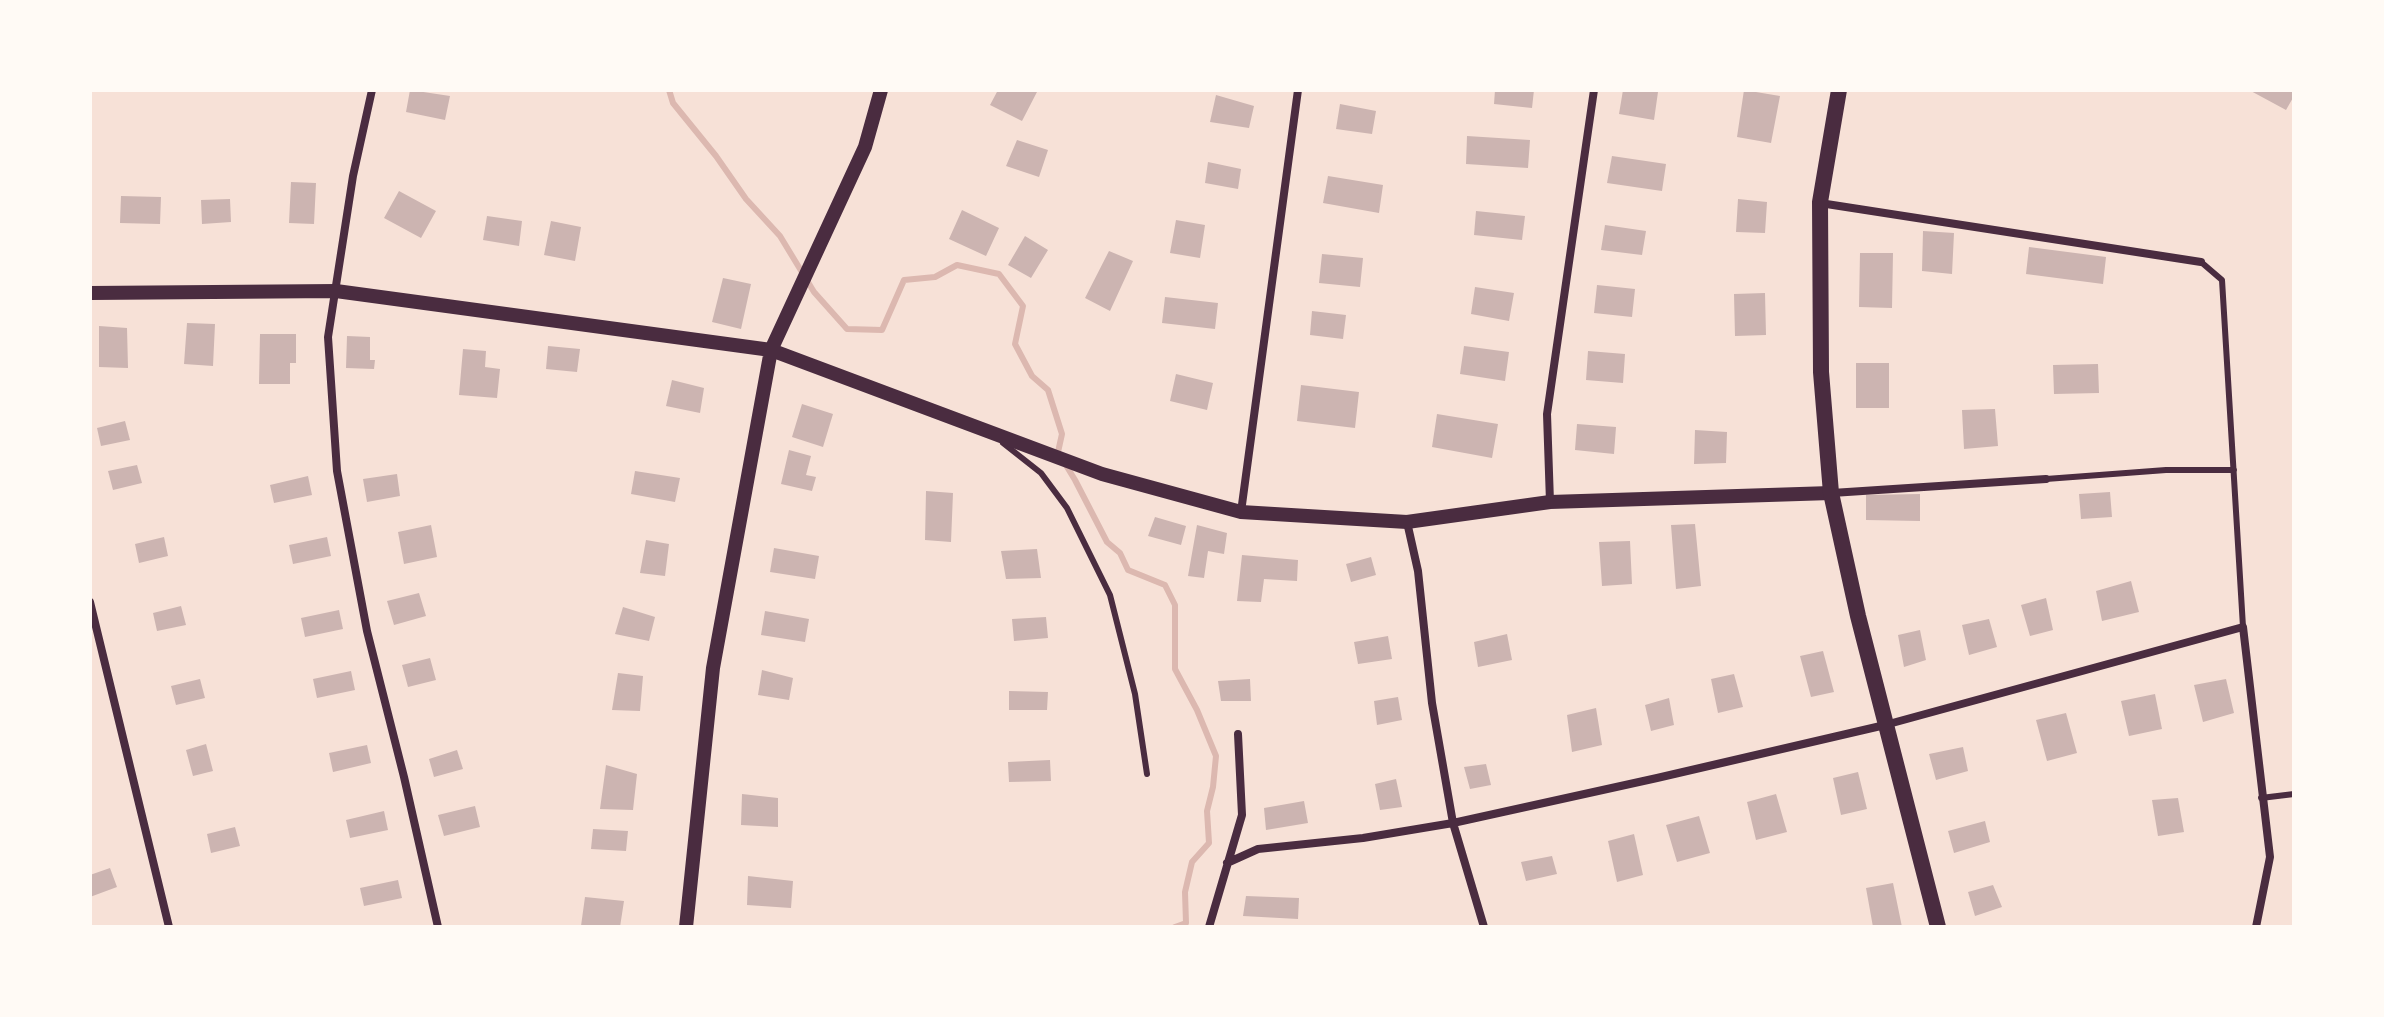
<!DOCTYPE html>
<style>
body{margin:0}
#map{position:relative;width:2384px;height:1017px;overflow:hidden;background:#f7e1d7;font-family:Merriweather,serif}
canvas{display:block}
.frame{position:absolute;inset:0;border:92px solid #fffaf5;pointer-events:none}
</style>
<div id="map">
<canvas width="2384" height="1017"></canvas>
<div class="frame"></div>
</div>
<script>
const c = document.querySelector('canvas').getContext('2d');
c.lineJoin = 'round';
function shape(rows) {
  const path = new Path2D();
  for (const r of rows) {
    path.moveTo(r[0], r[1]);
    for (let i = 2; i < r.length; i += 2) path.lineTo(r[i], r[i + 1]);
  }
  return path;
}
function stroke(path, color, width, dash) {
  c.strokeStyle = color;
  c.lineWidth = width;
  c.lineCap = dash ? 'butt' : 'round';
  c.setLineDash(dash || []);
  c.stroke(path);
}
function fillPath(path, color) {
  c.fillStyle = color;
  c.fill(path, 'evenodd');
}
const stream = shape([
 [669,90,673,103,716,156,746,199,780,236,814,292,847,329,882,330,904,280,935,277,957,265,999,274,1023,306,1015,344,1032,376,1048,390,1062,434,1058,452,1075,480,1107,542,1120,553,1128,570,1165,585,1175,605,1175,669,1197,710,1216,756,1213,787,1207,811,1209,843,1192,862,1185,892,1186,923,1175,927]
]);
const building = shape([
 [410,90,450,96,445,120,406,112],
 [998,90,1038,90,1022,121,990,105],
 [1495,90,1534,90,1532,108,1494,104],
 [1623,90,1658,92,1654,120,1619,114],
 [1744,90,1780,96,1771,143,1737,137],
 [2249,90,2294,90,2294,96,2286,110],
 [1216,95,1254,106,1249,128,1210,122],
 [1340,104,1376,111,1372,134,1336,129],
 [1467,136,1530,140,1528,168,1466,164],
 [1017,140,1048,150,1039,177,1006,166],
 [1612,156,1666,164,1662,191,1607,183],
 [1208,162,1241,169,1238,189,1205,183],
 [1328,176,1383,185,1379,213,1323,203],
 [291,182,316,183,314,224,289,223],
 [399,191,436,211,421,238,384,218],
 [121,196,161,197,160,224,120,223],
 [230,199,231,222,202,224,201,200],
 [1738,199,1767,202,1765,233,1736,232],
 [962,210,999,228,986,256,949,239],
 [1476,211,1525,216,1522,240,1474,235],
 [487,216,522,221,519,246,483,240],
 [1176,220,1205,225,1200,258,1170,253],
 [551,221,581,227,575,261,544,255],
 [1605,225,1646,231,1642,255,1601,250],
 [1923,231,1954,233,1952,274,1922,271],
 [1025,236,1048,250,1031,278,1008,265],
 [2029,247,2106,257,2103,284,2026,274],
 [1109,251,1133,261,1110,311,1085,298],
 [1860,253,1893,253,1892,308,1859,307],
 [1322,254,1363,258,1360,287,1319,283],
 [723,278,751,284,741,329,712,322],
 [1597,285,1635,289,1632,317,1594,313],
 [1475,287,1514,293,1509,321,1471,314],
 [1765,293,1766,335,1735,336,1734,294],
 [1165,297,1218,303,1215,329,1162,323],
 [1312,311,1346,315,1343,339,1310,335],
 [187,323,215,324,213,366,184,364],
 [99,326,127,328,128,368,99,367],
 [260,334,296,334,296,363,290,363,290,384,259,384],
 [347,336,370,337,370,360,375,360,374,369,346,368],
 [548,346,580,349,577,372,546,369],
 [1464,346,1509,352,1505,381,1460,374],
 [463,349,486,351,485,367,500,369,497,398,459,395],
 [1588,351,1625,354,1623,383,1586,380],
 [1856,363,1889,363,1889,408,1856,408],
 [2098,364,2099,393,2054,394,2053,365],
 [1176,374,1213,383,1207,410,1170,401],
 [672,380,704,388,700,413,666,406],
 [1301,385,1359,392,1355,428,1297,421],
 [802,404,833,414,823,447,792,437],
 [1995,409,1998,446,1964,449,1962,410],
 [1437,414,1498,424,1492,458,1432,447],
 [125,421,130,440,101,446,97,428],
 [1577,424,1616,427,1614,454,1575,450],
 [1695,430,1727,432,1726,463,1694,464],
 [789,450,811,456,806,475,816,477,812,491,781,484],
 [137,465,142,483,113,490,108,471],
 [635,471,680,478,675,502,631,494],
 [397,474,400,496,367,502,363,479],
 [308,476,312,495,274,503,270,485],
 [926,491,953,493,951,542,925,540],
 [2110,492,2112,517,2081,519,2079,494],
 [1920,494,1920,521,1866,520,1866,495],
 [1155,517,1186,526,1181,545,1148,536],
 [1695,524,1701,586,1676,589,1671,525],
 [431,525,437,557,404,564,398,532],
 [1197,525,1227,533,1224,554,1208,551,1204,578,1188,576],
 [164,537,168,556,139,563,135,544],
 [327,537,331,556,293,564,289,545],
 [646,540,669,544,665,576,640,573],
 [1630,541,1632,584,1602,586,1599,542],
 [774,548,819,556,815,579,770,572],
 [1037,549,1041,578,1006,579,1001,551],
 [1242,555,1298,560,1297,581,1264,579,1261,602,1237,601],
 [1371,557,1376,575,1351,582,1346,564],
 [2131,581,2139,612,2102,621,2096,591],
 [419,593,426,616,394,625,387,601],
 [2046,598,2053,630,2030,636,2021,605],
 [181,606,186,625,157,631,153,613],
 [623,607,655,617,649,641,615,634],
 [339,610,343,629,305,637,301,618],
 [765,611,809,619,805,642,761,635],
 [1046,617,1048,638,1014,641,1012,619],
 [1989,619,1997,647,1969,655,1962,625],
 [1920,630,1926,660,1904,667,1898,635],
 [1507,634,1512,660,1478,667,1474,642],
 [1388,636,1392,659,1358,664,1354,642],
 [1823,651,1834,692,1811,697,1800,656],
 [430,658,436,680,408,687,402,665],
 [762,670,793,678,789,700,758,695],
 [351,671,355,690,317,698,313,679],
 [618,673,643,676,640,711,612,710],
 [1734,674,1743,707,1718,713,1711,679],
 [200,679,205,698,176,705,171,686],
 [1250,679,1251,701,1221,701,1218,681],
 [2226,679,2234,713,2203,722,2194,685],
 [1009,691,1048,692,1047,710,1009,710],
 [2155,694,2162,729,2129,736,2121,701],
 [1398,697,1402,720,1377,725,1374,701],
 [1669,698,1674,725,1651,731,1645,705],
 [1596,708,1602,745,1572,752,1567,715],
 [2066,713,2077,753,2047,761,2036,720],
 [206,744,213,771,193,776,186,750],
 [367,745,371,763,333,772,329,753],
 [1963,747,1968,771,1936,780,1929,754],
 [457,750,463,769,434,777,429,759],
 [1050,760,1051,781,1009,782,1008,762],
 [1486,764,1491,785,1470,789,1464,767],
 [606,765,637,774,633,810,600,809],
 [1858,772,1867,809,1841,815,1833,778],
 [1396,779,1402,807,1380,810,1375,784],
 [742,794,778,798,778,827,741,825],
 [1776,794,1787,832,1756,840,1747,802],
 [2178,798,2184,832,2158,836,2152,800],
 [1304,801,1308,823,1266,830,1264,808],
 [475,806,480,827,444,836,438,815],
 [384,811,388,830,350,838,346,820],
 [1699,816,1710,853,1677,862,1666,825],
 [1985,821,1990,842,1954,853,1948,831],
 [235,827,240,846,211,853,207,834],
 [593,829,628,831,626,851,591,849],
 [1634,834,1643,875,1617,882,1608,841],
 [1552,856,1557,874,1526,881,1521,862],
 [110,868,117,887,90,897,90,875],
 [748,876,793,881,791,908,747,905],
 [398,880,402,898,364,906,360,888],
 [1893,883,1902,927,1873,927,1866,888],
 [1993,885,2002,907,1975,916,1968,892],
 [1246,896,1299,898,1298,919,1243,916],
 [585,897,624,901,620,927,581,926]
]);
const service = shape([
 [2201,262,2222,280,2243,627],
 [1003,443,1041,473,1067,508,1110,595,1135,694,1147,774],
 [2046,479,2166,470,2234,470],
 [2261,798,2294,794]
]);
const minor = shape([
 [372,90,353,176,328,337,337,471,367,631,404,777,438,927],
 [1820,203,2201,262],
 [1832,493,2046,479],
 [1550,502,1547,414,1594,90],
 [1241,512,1298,90],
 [1407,522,1418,571,1432,703,1453,823,1484,927],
 [90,602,169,927],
 [1227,863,1258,849,1363,838,1453,823,1657,778,1885,725,2243,627,2270,857,2256,927],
 [1209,927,1242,815,1238,734]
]);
const tertiary = shape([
 [90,293,336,291,771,350,1102,474,1241,512,1407,522,1550,502,1831,493],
 [686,927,713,668,771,350,865,147,881,90]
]);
const secondary = shape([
 [1839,90,1820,202,1821,372,1831,493,1858,616,1938,927]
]);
stroke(stream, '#dcb8b0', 6);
fillPath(building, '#ccb4b1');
stroke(service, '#4a2c40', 6);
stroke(minor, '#4a2c40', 8);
stroke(tertiary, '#4a2c40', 14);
stroke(secondary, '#4a2c40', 16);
</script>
